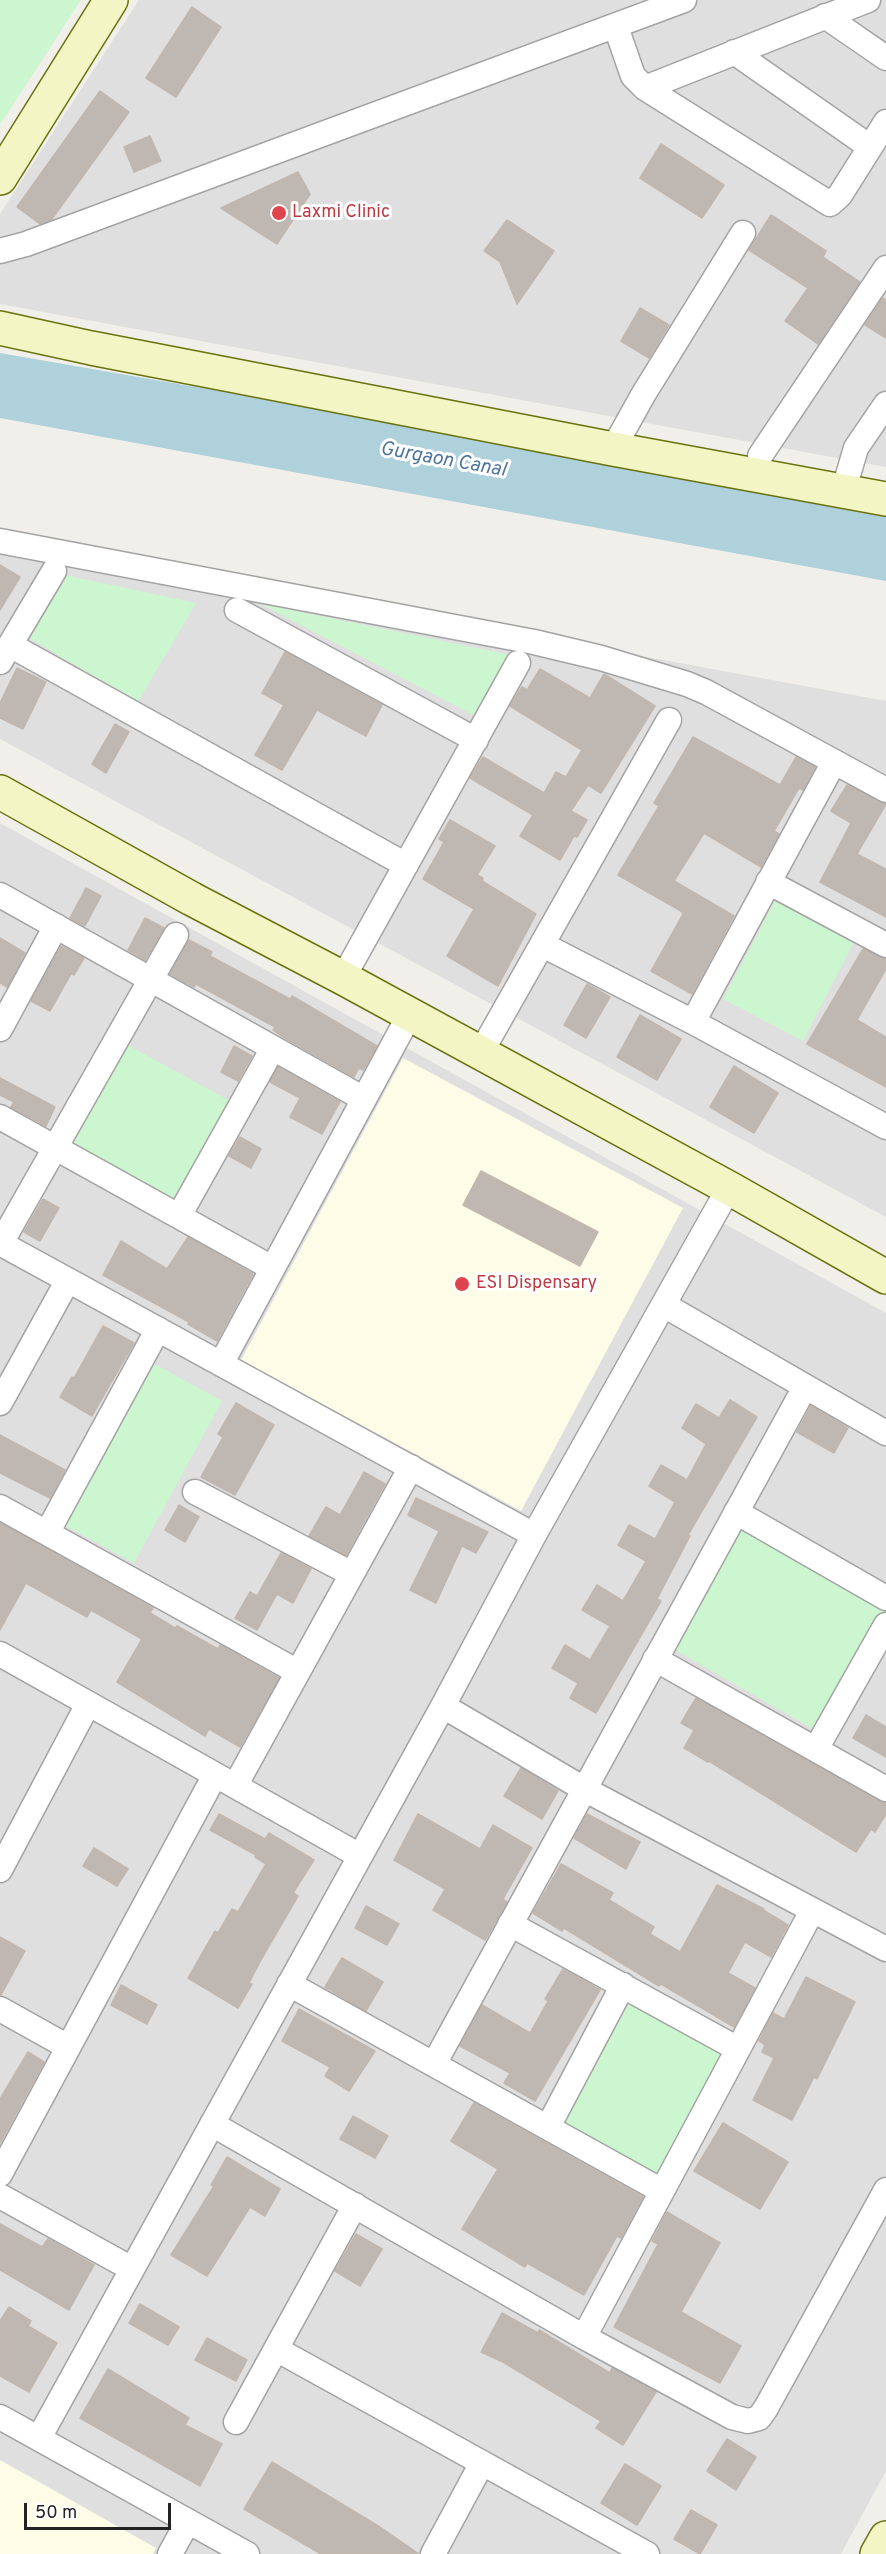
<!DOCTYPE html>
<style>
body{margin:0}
#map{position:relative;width:886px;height:2554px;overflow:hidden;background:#f1efea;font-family:Overpass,sans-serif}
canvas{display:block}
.scale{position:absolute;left:24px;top:2503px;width:147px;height:27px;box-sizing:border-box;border:3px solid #222;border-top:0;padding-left:8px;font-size:18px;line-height:21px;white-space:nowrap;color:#222;-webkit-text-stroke:4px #fff;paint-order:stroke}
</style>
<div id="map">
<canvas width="886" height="2554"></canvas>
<div class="scale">50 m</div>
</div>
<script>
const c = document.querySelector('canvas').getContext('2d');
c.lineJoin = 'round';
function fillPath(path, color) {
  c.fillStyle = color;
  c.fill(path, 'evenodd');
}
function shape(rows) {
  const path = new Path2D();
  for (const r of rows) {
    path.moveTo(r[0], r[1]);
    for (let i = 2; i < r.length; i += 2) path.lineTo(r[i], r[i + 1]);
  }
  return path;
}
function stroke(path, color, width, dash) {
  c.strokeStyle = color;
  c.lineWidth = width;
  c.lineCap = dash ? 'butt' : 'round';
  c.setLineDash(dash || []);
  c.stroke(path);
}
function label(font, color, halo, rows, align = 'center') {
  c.font = font + ' Overpass,sans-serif';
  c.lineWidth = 6;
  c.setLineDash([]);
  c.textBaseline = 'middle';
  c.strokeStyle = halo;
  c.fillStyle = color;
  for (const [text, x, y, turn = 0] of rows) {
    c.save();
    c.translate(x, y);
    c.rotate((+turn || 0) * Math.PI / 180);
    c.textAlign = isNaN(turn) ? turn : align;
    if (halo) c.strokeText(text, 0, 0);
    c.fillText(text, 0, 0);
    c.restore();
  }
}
const residential = shape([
 [139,0,886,0,886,467,0,304,0,214],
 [0,538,886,701,886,1217,0,739],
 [0,823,886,1313,886,2471,841,2554,0,2554]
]);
const education = shape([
 [403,1058,683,1208,521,1511,241,1360],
 [0,2460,156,2548,153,2554,0,2554]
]);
const park = shape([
 [0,0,81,0,0,125],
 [60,574,196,603,138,702,24,635],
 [261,604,511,655,477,717],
 [776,899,855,940,803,1041,723,999],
 [122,1042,232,1102,176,1204,66,1144],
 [153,1363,222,1401,134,1563,64,1525],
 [740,1528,886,1611,817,1731,672,1648],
 [626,2002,725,2055,660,2178,561,2125]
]);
const water = shape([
 [0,353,219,391,886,517,886,581,0,418]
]);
const building = shape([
 [192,7,221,27,176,97,146,78,192,7],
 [100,91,129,112,52,219,40,224,17,207,100,91],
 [150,136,161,161,134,172,124,147,150,136],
 [661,144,724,185,702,218,640,178,661,144],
 [298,172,310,194,277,244,221,208,298,172],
 [771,215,826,251,823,257,860,282,818,344,785,321,808,288,749,250,771,215],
 [507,220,554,251,517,304,500,262,484,251,507,220],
 [883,298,886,300,886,338,865,325,883,298],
 [640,308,669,325,649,358,621,341,640,308],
 [0,565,20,577,0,610,0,565],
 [285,652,382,705,366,736,317,710,282,770,255,755,284,705,262,693,285,652],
 [17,668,46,682,23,729,0,718,0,703,17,668],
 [540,669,590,698,604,674,655,706,601,793,588,785,571,811,587,820,577,837,574,836,560,860,520,836,533,815,470,778,483,757,544,793,556,772,566,777,582,750,510,706,522,687,527,690,540,669],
 [115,724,129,732,106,773,92,764,115,724],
 [693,737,780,785,796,757,815,767,803,790,799,788,774,831,779,834,761,867,704,833,674,881,734,916,692,994,651,971,683,914,681,911,618,875,659,806,654,803,693,737],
 [847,785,886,804,857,854,886,869,886,917,820,882,851,823,831,811,847,785],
 [450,820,495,846,477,875,483,878,482,881,536,914,498,986,447,956,474,909,423,879,444,842,439,839,450,820],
 [86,888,101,896,85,926,70,918,86,888],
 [145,918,164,928,145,960,128,950,145,918],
 [0,938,25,953,7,987,0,983,0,938],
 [189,940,212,952,210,956,290,999,292,996,377,1046,363,1070,359,1068,354,1077,283,1037,273,1030,275,1027,196,984,194,987,170,974,189,940],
 [61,946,84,958,74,975,71,974,50,1011,31,1001,61,946],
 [863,949,886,959,886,969,857,1020,886,1037,886,1087,807,1044,863,949],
 [587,984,610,997,586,1038,564,1025,587,984],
 [640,1015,681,1039,657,1080,617,1057,640,1015],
 [234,1046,252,1056,238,1081,221,1072,234,1046],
 [734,1066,778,1093,754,1133,710,1107,734,1066],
 [278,1067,340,1102,322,1134,290,1117,300,1098,270,1082,278,1067],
 [0,1078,55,1107,46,1126,11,1107,14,1102,0,1095,0,1078],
 [240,1137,261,1149,251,1168,229,1156,240,1137],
 [481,1171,598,1232,580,1266,463,1205,481,1171],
 [43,1199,59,1208,40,1241,24,1232,43,1199],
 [188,1237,253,1274,217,1341,188,1324,189,1322,103,1275,121,1241,167,1269,188,1237],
 [103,1326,134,1343,92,1416,60,1397,72,1377,74,1378,103,1326],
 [730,1400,757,1417,688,1535,690,1536,657,1599,661,1601,596,1713,570,1698,578,1683,552,1668,565,1645,590,1660,610,1626,582,1610,597,1585,623,1601,646,1561,618,1545,629,1525,655,1539,675,1502,649,1486,661,1465,687,1480,706,1444,682,1428,696,1404,719,1418,730,1400],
 [236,1403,274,1425,235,1495,201,1477,223,1437,218,1434,236,1403],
 [811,1406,848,1428,834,1453,797,1432,811,1406],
 [0,1435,65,1470,50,1498,0,1473,0,1435],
 [364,1472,385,1484,346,1555,309,1536,326,1507,340,1515,364,1472],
 [416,1498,488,1532,476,1553,462,1546,436,1603,410,1590,439,1531,408,1515,416,1498],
 [179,1505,199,1517,185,1542,165,1530,179,1505],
 [0,1523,153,1608,150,1613,175,1628,177,1626,218,1649,220,1645,279,1678,240,1747,209,1729,205,1736,117,1682,142,1639,91,1610,87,1617,26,1583,0,1630,0,1523],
 [281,1553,311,1569,293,1603,277,1594,257,1630,235,1618,250,1592,257,1596,281,1553],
 [696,1698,879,1801,886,1803,886,1814,875,1832,871,1829,856,1852,709,1761,708,1762,684,1748,694,1730,681,1723,696,1698],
 [866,1715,886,1727,886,1757,853,1738,866,1715],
 [521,1768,558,1791,542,1819,504,1796,521,1768],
 [219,1814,265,1839,269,1833,314,1860,293,1893,298,1896,262,1958,249,1983,252,1984,238,2008,188,1978,215,1931,218,1933,232,1909,238,1912,266,1864,255,1857,256,1855,210,1830,219,1814],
 [418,1814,480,1849,493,1825,532,1848,503,1899,507,1902,485,1940,433,1910,445,1889,394,1860,418,1814],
 [587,1814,640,1842,626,1869,574,1838,587,1814],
 [94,1848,128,1869,117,1886,83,1866,94,1848],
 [561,1864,613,1893,609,1900,654,1927,650,1934,680,1952,717,1885,764,1909,763,1910,788,1925,771,1957,745,1942,728,1973,755,1988,734,2027,661,1984,659,1986,564,1928,562,1931,533,1913,561,1864],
 [366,1906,399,1924,387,1945,355,1928,366,1906],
 [0,1937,25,1951,1,1995,0,1995,0,1937],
 [342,1958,383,1982,366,2011,325,1987,342,1958],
 [563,1969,600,1990,535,2101,504,2083,510,2073,460,2046,482,2005,530,2033,548,2001,545,1999,563,1969],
 [806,1977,855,2002,817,2079,814,2077,792,2120,753,2100,774,2058,762,2052,765,2045,759,2041,773,2013,784,2019,806,1977],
 [121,1985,157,2005,147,2024,111,2005,121,1985],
 [299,2009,375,2051,349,2091,325,2076,330,2067,282,2041,299,2009],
 [28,2052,44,2062,0,2143,0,2099,28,2052],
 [474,2103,643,2197,621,2238,617,2236,584,2295,527,2263,525,2267,462,2229,498,2169,451,2141,474,2103],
 [353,2116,388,2136,375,2158,340,2139,353,2116],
 [723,2123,788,2162,760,2209,694,2171,723,2123],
 [227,2157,280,2189,265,2216,250,2207,207,2276,171,2255,214,2186,211,2185,227,2157],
 [667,2212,720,2243,681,2312,741,2346,720,2383,614,2327,658,2244,652,2241,667,2212],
 [0,2224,42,2247,48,2239,94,2265,69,2310,0,2270,0,2224],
 [356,2234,382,2249,360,2286,335,2271,356,2234],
 [140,2304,179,2327,168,2345,129,2323,140,2304],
 [9,2307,31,2321,28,2326,57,2343,29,2392,0,2376,0,2321,9,2307],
 [502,2313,538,2333,539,2330,610,2373,612,2368,656,2392,623,2445,596,2428,601,2421,503,2362,481,2352,502,2313],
 [207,2338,247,2360,236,2381,195,2360,207,2338],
 [108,2369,189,2418,185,2425,222,2444,200,2486,80,2418,108,2369],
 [727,2439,756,2457,736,2490,707,2471,727,2439],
 [272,2462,380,2527,419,2554,321,2554,244,2509,272,2462],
 [625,2464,661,2486,637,2525,601,2503,625,2464],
 [691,2510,717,2525,700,2554,674,2539,691,2510]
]);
const street = shape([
 [825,16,886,58],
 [616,27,633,76,645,88,830,204,840,195,886,122],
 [734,52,870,147],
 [645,88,868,0],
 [0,251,26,244,684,0],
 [613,449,643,395,743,233],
 [760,456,886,268],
 [843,492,856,448,886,404],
 [0,541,534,642,601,658,687,684,706,692,886,790],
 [237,610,476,740],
 [10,645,406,865],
 [0,662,54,571],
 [768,882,886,945],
 [0,895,364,1099],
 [543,945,693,1022,886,1127],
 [343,978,518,663],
 [693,1022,834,762],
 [0,1029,56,926],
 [480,1054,669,720],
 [0,1117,272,1268],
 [179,1216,273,1048],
 [0,1243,534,1535],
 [1,1243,176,935],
 [664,1305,886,1433],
 [221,1364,410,1014],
 [0,1403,68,1280],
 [195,1492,352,1574],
 [0,1507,298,1672],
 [736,1512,886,1598],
 [47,1533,158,1329],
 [0,1654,360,1856],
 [655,1659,886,1789],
 [443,1706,584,1789,886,1949],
 [816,1749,886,1625],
 [235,1786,411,1467],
 [0,1870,88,1704],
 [510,1924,738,2049],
 [289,1984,662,2191],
 [0,2009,68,2047],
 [434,2064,805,1387],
 [212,2124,584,2337,732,2417,748,2421,759,2418,766,2408,886,2190],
 [548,2127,623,1985],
 [0,2174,215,1775],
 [0,2196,132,2269],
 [584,2337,812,1911],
 [276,2349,647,2554],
 [0,2417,247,2554],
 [236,2422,355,2205],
 [39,2438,443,1706,534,1535,729,1188],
 [170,2554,188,2521],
 [433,2554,482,2463]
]);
const secondary = shape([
 [0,178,111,0],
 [0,328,91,348,613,449,886,499],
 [0,792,192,899,343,978,729,1188,886,1277],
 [877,2554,886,2538]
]);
const markers = [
 [279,213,8,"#e0444e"],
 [462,1284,8,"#e0444e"]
];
const healthNames = [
 ["Laxmi Clinic",292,213],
 ["ESI Dispensary",476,1284]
];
const waterNames = [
 ["Gurgaon Canal",443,461,10]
];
fillPath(residential, '#e0dfdf');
fillPath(education, '#fdfde7');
fillPath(park, '#ccf6cf');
fillPath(water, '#aed1db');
fillPath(building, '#bfb8b2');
stroke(building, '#c2b6ad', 1.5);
stroke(street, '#a3a3a3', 27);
stroke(secondary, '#69730e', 36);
stroke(street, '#fff', 24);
stroke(secondary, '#f3f5c4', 33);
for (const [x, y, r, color] of markers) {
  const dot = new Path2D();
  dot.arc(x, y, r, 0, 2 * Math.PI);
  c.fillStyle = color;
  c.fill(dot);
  stroke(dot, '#fff', 2);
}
label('18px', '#be3a42', '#fff', healthNames, 'left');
label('italic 20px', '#4e759c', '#fff', waterNames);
</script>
